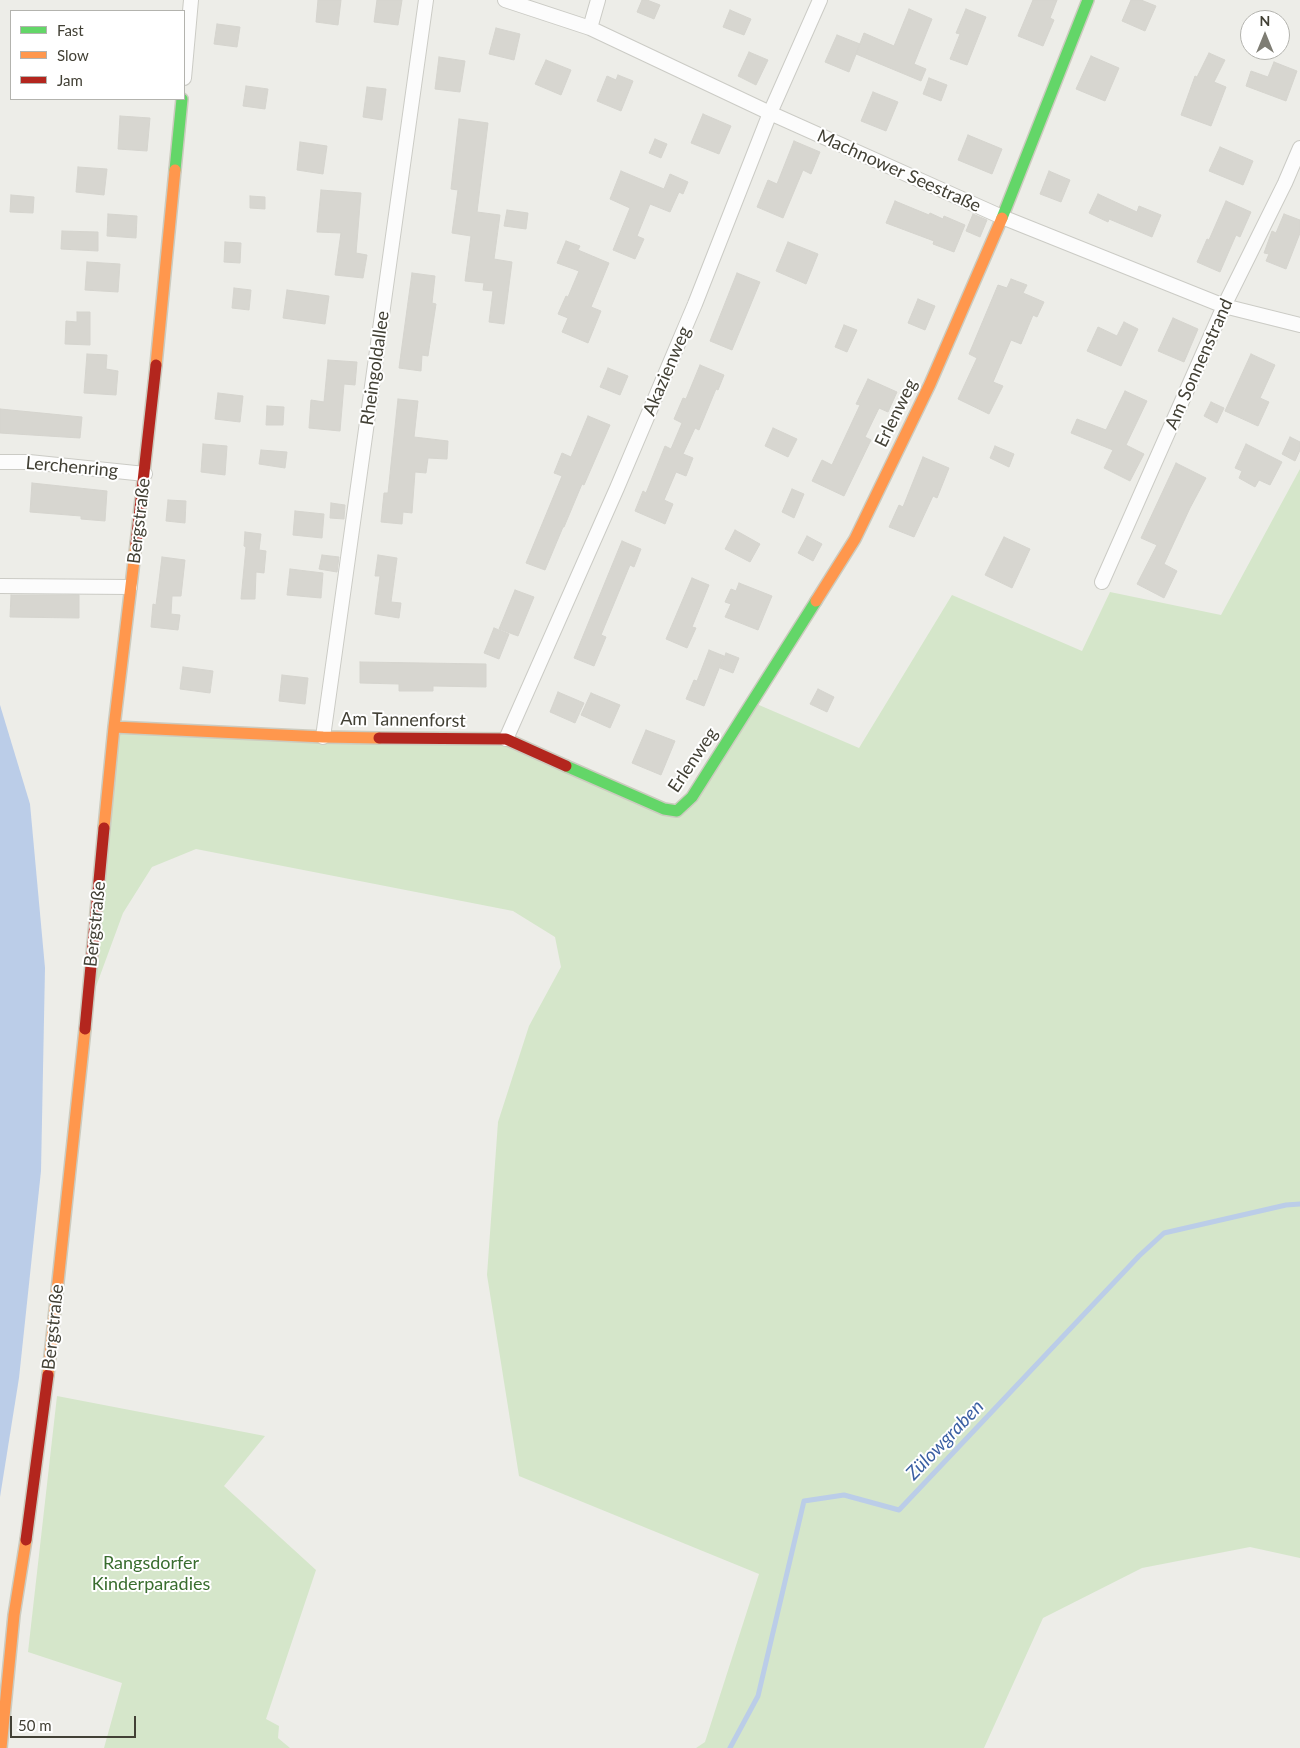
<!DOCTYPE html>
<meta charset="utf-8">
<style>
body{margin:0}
#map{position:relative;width:1300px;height:1748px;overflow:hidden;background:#edede8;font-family:Lato,sans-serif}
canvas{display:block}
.legend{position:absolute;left:10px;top:10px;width:175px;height:90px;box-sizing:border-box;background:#fff;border:1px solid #b3b3ae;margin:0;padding:6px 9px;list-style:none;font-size:15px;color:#424035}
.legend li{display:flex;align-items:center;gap:10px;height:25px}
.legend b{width:25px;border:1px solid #b3b3ae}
.north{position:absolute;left:1240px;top:10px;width:50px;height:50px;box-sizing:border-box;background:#fff;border:1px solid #b3b3ae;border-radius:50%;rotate:0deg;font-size:14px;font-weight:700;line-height:20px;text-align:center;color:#424035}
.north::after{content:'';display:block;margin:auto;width:18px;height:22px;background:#7e7d74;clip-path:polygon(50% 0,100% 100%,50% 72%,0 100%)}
.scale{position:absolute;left:10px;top:1716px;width:126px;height:22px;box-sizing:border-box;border:2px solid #424035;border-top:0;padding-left:6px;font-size:15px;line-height:18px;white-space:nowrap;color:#424035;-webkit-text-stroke:4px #fff;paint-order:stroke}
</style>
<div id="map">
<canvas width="1300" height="1748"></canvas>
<ul class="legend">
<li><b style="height:6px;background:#63d668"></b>Fast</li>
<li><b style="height:6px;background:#ff974d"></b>Slow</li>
<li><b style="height:6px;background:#b3261e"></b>Jam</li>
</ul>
<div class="north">N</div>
<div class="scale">50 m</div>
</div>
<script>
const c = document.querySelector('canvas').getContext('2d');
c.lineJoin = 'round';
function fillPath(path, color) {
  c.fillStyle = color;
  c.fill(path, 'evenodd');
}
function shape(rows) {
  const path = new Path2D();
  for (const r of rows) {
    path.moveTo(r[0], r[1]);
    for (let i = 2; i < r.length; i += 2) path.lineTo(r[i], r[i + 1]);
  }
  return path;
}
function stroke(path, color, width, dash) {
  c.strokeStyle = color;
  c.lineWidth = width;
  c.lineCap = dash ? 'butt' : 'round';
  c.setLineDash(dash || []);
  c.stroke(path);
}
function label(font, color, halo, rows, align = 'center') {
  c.font = font + ' Lato,sans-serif';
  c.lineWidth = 4;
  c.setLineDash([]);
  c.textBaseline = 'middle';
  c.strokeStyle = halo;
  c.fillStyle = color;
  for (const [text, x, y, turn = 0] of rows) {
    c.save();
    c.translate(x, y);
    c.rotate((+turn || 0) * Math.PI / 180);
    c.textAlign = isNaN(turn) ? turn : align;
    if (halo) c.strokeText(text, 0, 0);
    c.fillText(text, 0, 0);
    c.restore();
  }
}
const green = shape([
 [1300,469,1300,1558,1250,1547,1142,1568,1043,1618,984,1748,696,1748,705,1742,759,1574,519,1476,487,1275,498,1122,529,1026,561,967,555,937,513,911,196,849,152,867,123,913,87,1011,114,727,506,739,677,811,752,702,859,748,952,595,1082,651,1110,592,1221,615],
 [57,1396,265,1436,224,1486,316,1570,266,1719,279,1726,278,1738,290,1748,104,1748,122,1683,28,1652]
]);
const water = shape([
 [0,705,30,804,45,968,41,1171,19,1378,0,1497]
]);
const stream = shape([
 [730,1748,758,1696,804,1501,844,1495,899,1510,1139,1256,1164,1233,1286,1205,1300,1204]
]);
const building = shape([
 [318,0,341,0,338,25,316,22,318,0],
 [377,0,402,0,398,25,374,22,377,0],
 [642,0,647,0,660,5,654,19,637,12,642,0],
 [1033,0,1057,0,1050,18,1054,20,1043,46,1018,36,1033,0],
 [1131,0,1141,0,1156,6,1145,31,1122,21,1131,0],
 [909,9,932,19,914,64,926,69,921,81,856,54,864,33,894,46,909,9],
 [966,9,986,17,967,65,950,59,960,34,956,33,966,9],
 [730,10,751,19,744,35,723,27,730,10],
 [217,24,240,27,237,47,214,44,217,24],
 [496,28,520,34,514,60,489,54,496,28],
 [837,35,860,44,849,72,825,62,837,35],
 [749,52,768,60,756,85,738,76,749,52],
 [1209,53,1225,60,1214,82,1226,87,1211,126,1181,115,1195,76,1197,77,1209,53],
 [1091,56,1119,68,1105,101,1076,89,1091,56],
 [439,57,465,61,460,92,435,89,439,57],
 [546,60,571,70,561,95,535,84,546,60],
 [1274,62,1297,71,1286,101,1246,86,1251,71,1268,77,1274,62],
 [618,75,633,81,621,111,597,101,607,76,616,80,618,75],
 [929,78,947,85,941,101,923,94,929,78],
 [246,86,268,89,265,109,243,106,246,86],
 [367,87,386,89,382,120,363,117,367,87],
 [873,92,898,102,886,131,861,121,873,92],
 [703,114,731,126,719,154,691,143,703,114],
 [120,116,150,118,147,151,118,149,120,116],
 [459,119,488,123,477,212,500,215,494,259,512,262,504,324,489,322,493,291,483,290,484,283,465,281,471,236,452,233,458,190,451,189,459,119],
 [968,135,1002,149,992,174,958,160,968,135],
 [655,139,667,144,661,158,649,153,655,139],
 [794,141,820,152,811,174,803,170,783,218,757,207,768,180,777,184,794,141],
 [300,142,327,146,323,174,297,170,300,142],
 [1220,147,1253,161,1243,185,1209,171,1220,147],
 [78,167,107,169,104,195,76,192,78,167],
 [621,171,664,189,670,174,688,182,683,194,679,192,670,212,650,204,637,236,644,239,635,259,613,250,630,208,610,199,621,171],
 [1049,171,1070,180,1061,202,1040,194,1049,171],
 [321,190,361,193,356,253,367,255,363,278,335,275,341,233,317,232,321,190],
 [1098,194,1137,212,1139,206,1161,215,1152,237,1109,219,1108,222,1089,213,1098,194],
 [11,195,34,197,33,213,10,212,11,195],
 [250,196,265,197,265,209,250,208,250,196],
 [895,201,929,215,930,213,943,219,944,216,965,225,954,252,933,244,934,241,886,223,895,201],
 [1226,201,1251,212,1240,237,1236,235,1220,272,1197,262,1207,239,1209,240,1226,201],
 [507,210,528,213,526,229,504,226,507,210],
 [108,214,137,216,136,238,107,236,108,214],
 [973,214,987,220,980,237,966,231,973,214],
 [1284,214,1300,220,1300,233,1286,269,1266,261,1269,254,1264,253,1272,231,1276,233,1284,214],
 [62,231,98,232,98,251,61,249,62,231],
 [566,241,580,246,578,250,609,263,591,307,601,311,588,343,562,332,568,318,558,314,566,296,568,297,579,271,557,263,566,241],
 [225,242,241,243,240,263,224,262,225,242],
 [788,242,818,254,806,284,776,271,788,242],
 [87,262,120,264,118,292,85,290,87,262],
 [412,273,435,276,432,303,436,304,428,356,422,355,421,371,399,368,412,273],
 [737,273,760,282,732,350,710,341,737,273],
 [1011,279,1027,285,1023,293,1044,302,1037,317,1033,315,1021,344,1011,340,993,382,1003,386,989,414,958,399,977,358,969,354,998,285,1007,288,1011,279],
 [234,288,251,290,249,310,232,308,234,288],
 [287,290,329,296,325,324,283,318,287,290],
 [918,299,935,306,925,330,908,323,918,299],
 [77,312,90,312,90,345,65,344,66,321,77,322,77,312],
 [1173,318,1198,329,1184,362,1158,351,1173,318],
 [1124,322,1138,329,1121,366,1087,351,1098,327,1117,336,1124,322],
 [844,325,857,330,847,352,835,347,844,325],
 [87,354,107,355,106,369,118,371,116,395,84,393,87,354],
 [1251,354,1275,365,1260,398,1269,402,1258,426,1225,411,1251,354],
 [328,360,357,362,355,385,344,384,340,431,309,428,311,400,324,402,328,360],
 [700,365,724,375,718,390,716,389,699,430,695,428,683,454,693,458,686,476,676,472,664,500,673,504,665,524,635,511,643,491,646,493,665,446,671,449,682,423,674,419,683,398,686,399,700,365],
 [608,368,628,376,620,395,600,387,608,368],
 [868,379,897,392,888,412,879,408,865,437,871,440,844,496,812,481,822,460,832,465,860,405,856,404,868,379],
 [1125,391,1147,401,1126,445,1144,454,1130,481,1104,468,1113,450,1071,433,1077,419,1106,430,1125,391],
 [218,393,243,396,240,422,215,419,218,393],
 [398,399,418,401,414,437,448,441,447,459,428,458,426,473,415,472,412,513,403,512,402,524,381,522,384,493,388,493,398,399],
 [1211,402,1224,408,1217,423,1204,416,1211,402],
 [267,406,284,407,283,425,266,425,267,406],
 [0,409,82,417,80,438,0,433,0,409],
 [588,416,610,425,584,485,582,484,564,527,563,527,545,570,526,563,562,476,554,473,562,453,571,457,588,416],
 [773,428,797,439,788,457,765,446,773,428],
 [1290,437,1300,442,1300,450,1295,461,1282,454,1290,437],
 [203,444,227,446,225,475,201,472,203,444],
 [1246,444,1282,462,1270,485,1259,480,1255,487,1239,478,1242,471,1235,468,1246,444],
 [995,446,1014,454,1009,467,990,458,995,446],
 [261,450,287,452,285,468,259,464,261,450],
 [923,457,949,468,937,498,933,496,914,537,889,527,899,505,903,507,923,457],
 [1176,463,1206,478,1190,508,1164,564,1177,571,1164,598,1137,584,1157,545,1141,538,1176,463],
 [32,483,107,491,105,521,81,519,81,516,30,512,32,483],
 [792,489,804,494,794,518,782,512,792,489],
 [168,500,186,501,185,523,166,521,168,500],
 [331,503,345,505,344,519,330,518,331,503],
 [295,511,324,514,322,538,293,535,295,511],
 [735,530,760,544,750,562,725,549,735,530],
 [245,532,261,534,259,550,266,551,264,573,256,572,255,599,241,599,246,547,244,546,245,532],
 [807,536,822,544,813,561,798,553,807,536],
 [1004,537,1030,549,1012,588,985,575,1004,537],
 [622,541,641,549,634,567,630,565,601,635,606,637,594,666,574,658,622,541],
 [322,555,339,557,337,572,319,569,322,555],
 [378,555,397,558,391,602,401,603,399,618,375,614,380,576,375,576,378,555],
 [162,557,185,560,181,596,172,596,171,614,180,615,178,630,151,627,153,604,156,605,162,557],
 [290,569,323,573,321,598,287,595,290,569],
 [692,578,709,585,692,627,696,628,687,648,666,639,692,578],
 [739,583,772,596,758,630,725,617,731,604,725,602,731,589,736,591,739,583],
 [515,590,534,597,518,636,499,629,515,590],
 [11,595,79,595,79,618,10,617,11,595],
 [494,628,509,634,499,659,484,653,494,628],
 [709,650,724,656,704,706,686,699,694,680,697,681,709,650],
 [726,653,739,658,733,673,720,668,726,653],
 [360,662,486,664,486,687,433,686,433,691,399,691,399,684,360,683,360,662],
 [183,667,213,671,210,693,180,689,183,667],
 [282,675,308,678,305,704,279,701,282,675],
 [818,689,834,697,827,712,810,704,818,689],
 [558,692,584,703,575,723,550,712,558,692],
 [591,693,620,705,610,728,581,715,591,693],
 [646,730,675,741,661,775,632,763,646,730]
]);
const street = shape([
 [505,0,590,28,770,113,1002,217,1224,306,1300,325],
 [590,28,598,0],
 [184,78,191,0],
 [0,462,29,462,145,474],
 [1102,582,1224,306,1285,183,1300,148],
 [0,586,130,587],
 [323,737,426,0],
 [506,739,617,488,695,304,770,113,820,0]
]);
const fast = shape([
 [175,170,182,99],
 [1002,218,1088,0],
 [566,766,664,809,677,811,692,797,816,601]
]);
const slow = shape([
 [156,365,175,170],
 [816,601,855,539,930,384,1002,218],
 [114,727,323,737,379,738],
 [104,828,114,727,136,544],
 [48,1375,85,1029],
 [1,1748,14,1615,26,1540]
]);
const jam = shape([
 [136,544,156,365],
 [379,738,506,739,566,766],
 [85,1029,104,828],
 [26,1540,48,1375]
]);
const streetNames = [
 ["Machnower Seestraße",899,171,24],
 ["Am Sonnenstrand",1199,364,-66],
 ["Rheingoldallee",375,368,-82],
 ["Akazienweg",667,371,-67],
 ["Erlenweg",896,413,-64],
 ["Lerchenring",72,467,5],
 ["Bergstraße",139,521,-83],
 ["Am Tannenforst",403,720,1],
 ["Erlenweg",693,760,-56],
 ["Bergstraße",95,924,-84],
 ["Bergstraße",53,1327,-84]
];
const parkNames = [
 ["Rangsdorfer",151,1563],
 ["Kinderparadies",151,1584]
];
const waterNames = [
 ["Zülowgraben",945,1440,-46]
];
fillPath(green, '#d5e6ca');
fillPath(water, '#bbcde8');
stroke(stream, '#bbcde8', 5);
fillPath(building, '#d7d6d0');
stroke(building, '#d5d4ce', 1);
stroke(street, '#cbcbc5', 16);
stroke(fast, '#cccbbf', 14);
stroke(slow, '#cccbbf', 14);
stroke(jam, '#cccbbf', 14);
stroke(street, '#fcfcfc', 14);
stroke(fast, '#63d668', 11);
stroke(slow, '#ff974d', 11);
stroke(jam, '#b3261e', 11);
label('18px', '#424035', '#fff', streetNames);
label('18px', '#396d2f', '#fff', parkNames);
label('italic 19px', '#3a5fa2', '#fff', waterNames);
</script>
